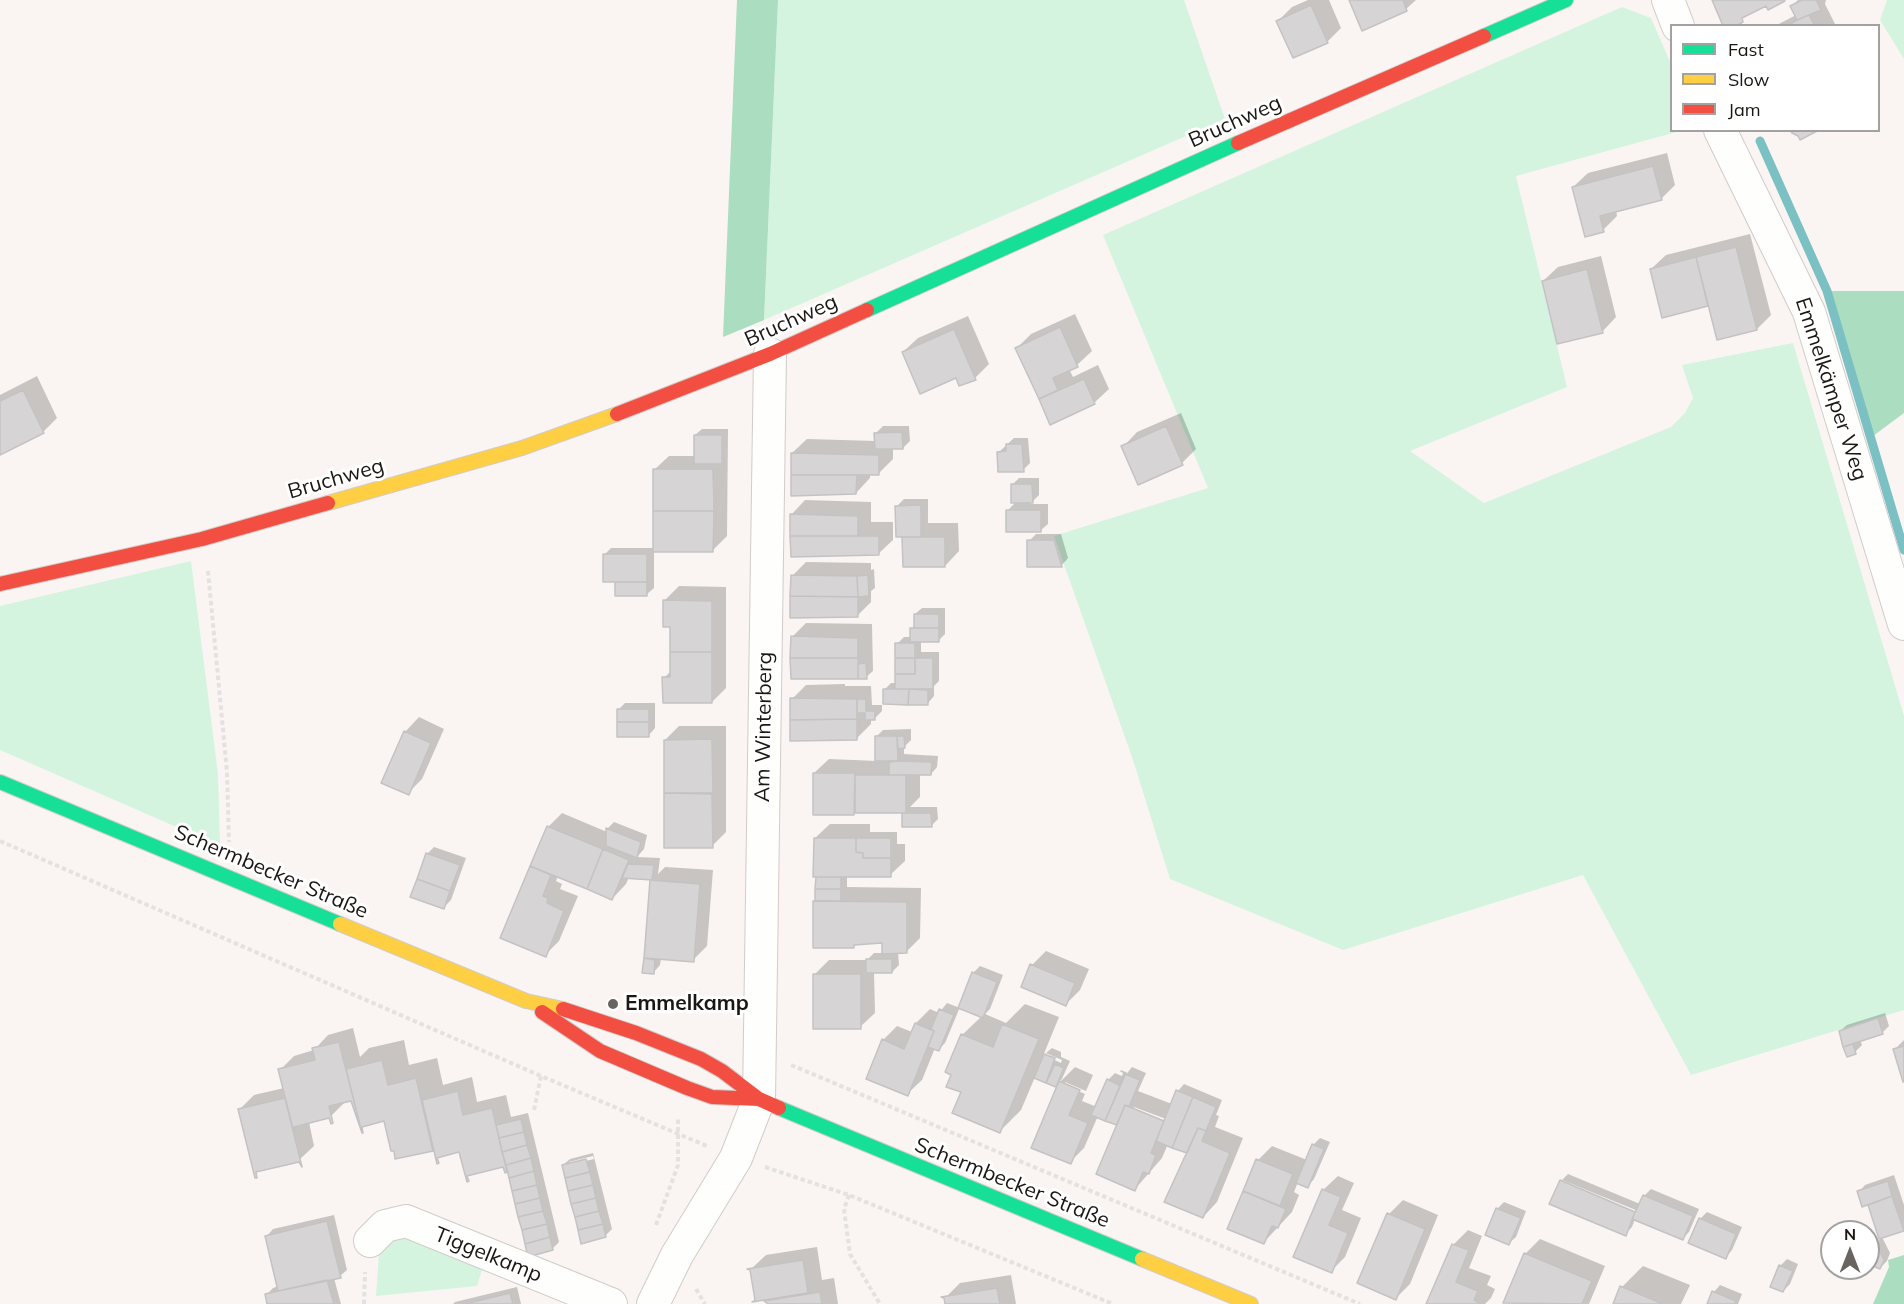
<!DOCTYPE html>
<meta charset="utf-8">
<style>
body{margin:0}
#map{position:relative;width:1904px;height:1304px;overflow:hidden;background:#faf5f2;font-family:Mulish,sans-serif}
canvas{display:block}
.legend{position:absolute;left:1670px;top:24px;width:210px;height:108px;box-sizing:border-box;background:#fff;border:2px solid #a3a2a0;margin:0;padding:8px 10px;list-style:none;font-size:18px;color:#1a1612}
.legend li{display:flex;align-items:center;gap:12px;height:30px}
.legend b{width:30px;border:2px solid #a3a2a0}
.north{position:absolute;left:1820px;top:1220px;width:60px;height:60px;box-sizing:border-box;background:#fff;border:2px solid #a3a2a0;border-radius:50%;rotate:0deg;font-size:16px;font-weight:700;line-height:24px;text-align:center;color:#1a1612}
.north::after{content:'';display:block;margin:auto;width:21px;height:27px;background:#686460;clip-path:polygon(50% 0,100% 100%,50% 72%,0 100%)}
</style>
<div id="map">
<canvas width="1904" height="1304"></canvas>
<ul class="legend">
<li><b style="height:8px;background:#16e098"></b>Fast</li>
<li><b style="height:8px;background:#ffcf43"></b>Slow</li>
<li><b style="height:8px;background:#f24e42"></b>Jam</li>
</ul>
<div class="north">N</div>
</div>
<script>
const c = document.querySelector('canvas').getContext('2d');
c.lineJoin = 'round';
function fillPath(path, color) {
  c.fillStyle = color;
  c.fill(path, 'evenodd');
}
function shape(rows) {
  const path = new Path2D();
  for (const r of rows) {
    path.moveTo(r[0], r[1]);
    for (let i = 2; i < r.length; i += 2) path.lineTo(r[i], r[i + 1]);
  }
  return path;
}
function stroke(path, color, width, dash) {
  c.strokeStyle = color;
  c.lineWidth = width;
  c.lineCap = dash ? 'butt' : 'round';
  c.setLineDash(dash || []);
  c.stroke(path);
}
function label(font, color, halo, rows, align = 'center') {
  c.font = font + ' Mulish,sans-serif';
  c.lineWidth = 6;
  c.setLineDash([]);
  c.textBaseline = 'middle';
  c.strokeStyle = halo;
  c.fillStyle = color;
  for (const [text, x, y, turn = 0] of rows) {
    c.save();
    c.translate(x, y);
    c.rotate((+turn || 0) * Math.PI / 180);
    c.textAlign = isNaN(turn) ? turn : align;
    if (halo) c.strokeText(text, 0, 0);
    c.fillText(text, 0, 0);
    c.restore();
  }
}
const green = shape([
 [778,0,1184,0,1225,119,764,320],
 [1887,0,1904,0,1904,59,1880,20],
 [1622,7,1651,18,1671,64,1672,130,1680,131,1516,176,1567,387,1410,451,1484,503,1671,427,1685,413,1693,398,1682,365,1793,343,1904,716,1904,1010,1691,1075,1583,875,1343,950,1170,879,1133,760,1054,536,1208,488,1103,235],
 [191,561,218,774,220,846,0,750,0,606],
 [395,1238,413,1238,484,1263,477,1286,376,1296,379,1253]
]);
const forest = shape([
 [737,0,778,0,764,320,723,337],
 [1830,291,1904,291,1904,413,1873,436],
 [1904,1255,1904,1304,1873,1304,1889,1267,1888,1260]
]);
const shadow = shape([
 [1308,0,1329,0,1341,28,1327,42,1278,21,1292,7],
 [1350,0,1416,0,1406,9],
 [1798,0,1826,0,1825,4,1836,26,1775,26,1796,15,1792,6],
 [1667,153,1675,185,1661,199,1616,210,1617,216,1603,230,1573,187,1588,173],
 [1750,234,1771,315,1757,329,1709,304,1663,316,1651,269,1666,255],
 [1601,256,1616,317,1602,332,1543,281,1558,267],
 [1075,314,1092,351,1077,365,1069,369,1073,377,1098,365,1109,389,1094,403,1051,423,1017,348,1031,334],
 [968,316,989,364,975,378,957,376,903,352,918,338],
 [37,376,57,418,43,432,0,453,0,395],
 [1181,413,1196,449,1182,463,1123,447,1137,432],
 [883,426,909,426,910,441,903,448,893,448,893,459,879,473,870,473,870,478,856,493,792,453,807,439,876,441,876,433],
 [702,429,728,429,727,536,713,550,654,551,654,588,647,594,616,581,604,555,611,548,655,548,654,470,669,456,695,456,695,435],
 [1014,438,1028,438,1030,463,1023,470,999,452],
 [1019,478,1039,478,1039,495,1030,504,1048,504,1048,524,1041,530,1008,510,1017,501,1012,485],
 [904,499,928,499,928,523,958,523,959,551,945,566,904,535,897,506],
 [805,500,871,502,871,522,893,522,893,540,878,554,791,515],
 [1036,534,1061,534,1068,558,1062,565,1029,565,1029,541],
 [806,562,871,563,871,570,874,569,875,588,871,591,871,602,857,616,792,576],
 [679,586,726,587,726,688,712,702,664,678,671,671,672,625,665,600],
 [922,608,945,608,945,634,938,641,921,641,921,652,939,652,939,681,934,686,934,696,928,703,884,690,891,683,897,683,897,644,904,637,912,637,912,629,915,625,915,614],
 [806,623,872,624,873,671,866,677,792,637],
 [845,684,845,686,871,686,872,705,882,705,882,711,875,718,871,718,871,724,857,738,792,699,806,685],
 [625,703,655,703,655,728,649,735,619,709],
 [419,717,444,729,422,779,408,793,405,732],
 [679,726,726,726,726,832,712,846,665,847,665,740],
 [911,729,911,740,904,747,904,754,938,756,937,767,931,774,920,774,920,797,910,807,937,807,938,819,931,826,904,826,906,811,856,811,854,813,814,773,829,759,877,761,876,737,883,730],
 [562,813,607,832,607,829,614,822,647,835,644,849,637,857,660,858,658,874,665,867,713,870,707,946,693,960,661,958,660,965,654,972,645,959,647,957,651,881,653,879,629,877,626,884,612,899,558,876,556,881,562,884,560,889,578,896,559,941,545,955,502,937,548,827],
 [830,824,870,824,870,832,897,832,897,844,905,844,905,861,890,875,847,875,847,887,921,888,920,938,906,952,898,952,899,965,892,972,874,972,875,1013,860,1027,815,974,829,960,867,960,874,953,884,953,884,942,815,901,817,899,815,838],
 [434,847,466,858,451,900,444,907,427,854],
 [1046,951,1089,969,1080,990,1065,1005,1032,965],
 [980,966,1003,975,990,1009,985,1014,1006,1023,1025,1004,1059,1017,1043,1056,1046,1053,1046,1056,1061,1063,1062,1060,1046,1053,1052,1048,1061,1052,1061,1057,1070,1061,1061,1081,1075,1067,1093,1075,1086,1091,1065,1082,1065,1085,1085,1094,1082,1101,1097,1107,1108,1080,1115,1073,1124,1077,1132,1067,1146,1073,1138,1091,1172,1104,1178,1091,1184,1084,1222,1100,1216,1115,1219,1116,1215,1127,1243,1138,1217,1202,1203,1217,1192,1146,1168,1144,1162,1158,1135,1189,1121,1119,1098,1116,1084,1148,1070,1162,1033,1147,1062,1079,1055,1085,1035,1077,1021,1110,1000,1131,953,1074,962,1035,982,1016,960,1007,945,1043,938,1050,935,1048,922,1080,907,1094,883,1040,897,1026,912,1032,916,1023,930,1009,939,1013,947,1003,960,1008,973,973],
 [1134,1107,1166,1119,1166,1123,1133,1110],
 [1885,1013,1889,1026,1882,1033,1860,1040,1862,1045,1855,1052,1848,1055,1840,1031,1847,1025],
 [353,1028,360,1057,369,1048,404,1040,409,1065,437,1058,443,1085,472,1077,477,1102,506,1095,511,1117,528,1113,559,1242,552,1249,507,1165,466,1175,461,1150,434,1147,432,1149,355,1097,345,1102,331,1116,309,1122,314,1146,299,1160,240,1109,254,1095,284,1088,280,1070,294,1056,314,1050,328,1035],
 [1904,1040,1904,1080,1894,1050],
 [1320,1138,1330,1142,1314,1179,1308,1186,1298,1182,1294,1192,1299,1195,1292,1212,1264,1242,1229,1228,1258,1160,1272,1146,1307,1160,1313,1145],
 [593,1153,612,1229,605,1236,563,1165,570,1159],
 [593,1156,594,1159,569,1165,569,1162],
 [1568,1174,1640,1204,1644,1196,1651,1189,1699,1209,1689,1232,1682,1239,1635,1219,1632,1227,1625,1234,1551,1203,1562,1180,1562,1183,1642,1216,1643,1213,1562,1180],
 [1894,1175,1904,1205,1904,1229,1882,1237,1890,1253,1887,1261,1880,1268,1868,1262,1876,1243,1880,1239,1869,1203,1859,1192,1865,1185],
 [1338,1176,1354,1183,1342,1210,1361,1218,1345,1257,1331,1271,1323,1190],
 [1403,1200,1438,1215,1410,1284,1396,1298,1389,1214],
 [1504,1202,1526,1211,1516,1237,1509,1243,1497,1209],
 [1707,1212,1742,1227,1732,1250,1726,1257,1700,1219],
 [334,1215,347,1270,340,1276,334,1278,341,1304,269,1304,267,1294,273,1288,279,1286,267,1236,273,1229],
 [1468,1230,1482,1236,1469,1268,1491,1276,1487,1285,1495,1289,1491,1298,1485,1304,1428,1304,1454,1244],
 [1540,1239,1605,1266,1589,1304,1505,1303,1526,1253],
 [817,1247,822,1280,834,1278,838,1304,769,1304,769,1300,757,1300,751,1269,766,1255],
 [1787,1259,1798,1264,1790,1284,1783,1291,1780,1266],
 [1643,1266,1690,1285,1681,1304,1615,1304,1622,1287],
 [1011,1275,1016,1304,947,1304,946,1297,960,1283],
 [1720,1285,1742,1294,1738,1304,1709,1304,1714,1292],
 [517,1287,521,1304,453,1304,455,1302]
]);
const stream = shape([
 [1760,141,1827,291,1904,550]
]);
const building = shape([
 [1349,0,1403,0,1407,11,1362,31,1349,0],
 [1712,0,1784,0,1785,1,1768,10,1766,6,1742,18,1743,22,1736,26,1723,26,1712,0],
 [1802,0,1816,0,1821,10,1797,20,1790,6,1802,0],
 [1311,5,1328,43,1293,58,1276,21,1311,5],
 [1809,15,1815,26,1787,26,1797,20,1809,15],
 [1790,130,1819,130,1800,140,1798,136,1792,133,1790,130],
 [1653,166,1662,200,1600,216,1604,232,1585,237,1572,187,1653,166],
 [1736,247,1757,330,1717,340,1696,257,1736,247],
 [1696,257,1708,306,1662,318,1650,269,1696,257],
 [1587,269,1603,333,1557,344,1542,281,1587,269],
 [1060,327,1078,367,1053,378,1058,390,1039,399,1015,348,1060,327],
 [954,329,976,380,959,386,956,378,920,394,902,352,954,329],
 [1084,379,1095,404,1050,425,1039,399,1084,379],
 [23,390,44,433,0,455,0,401,23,390],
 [1166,426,1183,465,1138,485,1121,446,1166,426],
 [902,432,903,449,875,449,874,433,902,432],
 [694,435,722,435,722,464,694,464,694,435],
 [1006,444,1022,444,1024,472,998,472,997,452,1006,451,1006,444],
 [791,453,879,455,879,475,791,475,791,453],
 [653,469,713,469,714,511,653,511,653,469],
 [791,475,857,475,856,494,791,496,791,475],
 [1011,484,1032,484,1033,503,1011,503,1011,484],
 [921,505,921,537,896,537,895,506,921,505],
 [1006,510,1041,510,1041,532,1006,532,1006,510],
 [653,511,714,511,713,552,653,552,653,511],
 [790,514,858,516,858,536,790,536,790,514],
 [790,536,879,536,879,555,791,557,790,536],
 [902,537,945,537,945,567,903,567,902,537],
 [1027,540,1054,540,1062,567,1027,567,1027,540],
 [603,554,647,554,647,582,603,582,603,554],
 [791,575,857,576,858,597,790,596,791,575],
 [868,575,869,596,858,597,857,576,868,575],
 [615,582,647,582,647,596,615,596,615,582],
 [790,596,858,597,858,617,790,618,790,596],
 [663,600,712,601,712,652,670,652,670,627,663,627,663,600],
 [914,614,939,614,939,628,914,628,914,614],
 [910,628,939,628,939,642,910,642,910,628],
 [791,636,858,638,858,658,790,658,791,636],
 [895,643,915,643,915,658,895,658,895,643],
 [670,652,712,652,712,703,663,703,662,677,670,677,670,652],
 [790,658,858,658,858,679,791,679,790,658],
 [895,658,915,658,915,674,895,674,895,658],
 [915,658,933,658,933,689,895,689,895,674,915,674,915,658],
 [866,663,867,679,858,679,858,664,866,663],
 [883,689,909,689,908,705,883,704,883,689],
 [909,689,928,690,928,705,908,705,909,689],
 [790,698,857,699,857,719,790,720,790,698],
 [857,699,866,699,866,711,875,711,875,720,865,720,865,713,857,713,857,699],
 [617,709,649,709,649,722,617,722,617,709],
 [857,719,857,740,790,741,790,720,857,719],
 [617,722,649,722,649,737,617,737,617,722],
 [404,731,431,743,409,795,381,783,404,731],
 [875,736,897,736,898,761,875,761,875,736],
 [897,736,904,736,905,748,898,749,897,736],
 [712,739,713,793,664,793,664,740,712,739],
 [898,761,932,762,931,775,889,775,889,762,898,761],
 [813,773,855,773,854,815,813,815,813,773],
 [855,775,906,775,906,813,855,813,855,775],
 [664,793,712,794,713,848,664,848,664,793],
 [902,813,931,813,932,827,902,827,902,813],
 [547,826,603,849,587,889,530,866,547,826],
 [606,828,641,842,637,858,606,846,606,828],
 [814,838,856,838,856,852,863,853,863,858,891,858,891,877,813,877,814,838],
 [856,838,891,838,891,858,863,858,863,853,856,852,856,838],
 [603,849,629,860,612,900,587,889,603,849],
 [426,853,460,865,450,891,417,879,426,853],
 [628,864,654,865,652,880,622,878,628,864],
 [530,866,551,875,543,896,548,898,547,903,564,911,546,957,500,938,530,866],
 [816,877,841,877,841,889,815,889,816,877],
 [417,879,450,891,444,909,410,897,417,879],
 [650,880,700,884,694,962,644,958,650,880],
 [815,889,841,889,841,901,815,901,815,889],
 [813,901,907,902,907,953,882,954,882,943,854,945,854,948,813,948,813,901],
 [644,958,655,960,654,974,642,973,644,958],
 [866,959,892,959,892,973,866,973,866,959],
 [1030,964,1075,983,1066,1006,1021,987,1030,964],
 [972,972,997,982,983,1018,958,1008,972,972],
 [813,974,861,974,861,1029,813,1029,813,974],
 [939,1009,954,1015,939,1051,928,1047,934,1031,931,1029,939,1009],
 [1878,1018,1883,1034,1843,1047,1839,1031,1878,1018],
 [915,1023,934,1031,908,1096,866,1079,882,1039,904,1049,915,1023],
 [1002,1024,1039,1039,1000,1133,952,1113,961,1092,946,1087,951,1075,945,1072,961,1034,993,1047,1002,1024],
 [339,1042,362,1133,351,1101,329,1106,333,1123,331,1124,329,1118,294,1127,295,1133,294,1133,278,1069,315,1060,312,1048,339,1042],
 [1853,1044,1856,1054,1847,1057,1843,1047,1853,1044],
 [1904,1046,1904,1082,1903,1082,1893,1049,1904,1046],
 [1044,1054,1055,1058,1046,1083,1034,1078,1044,1054],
 [382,1060,388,1085,416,1078,433,1151,395,1159,394,1151,391,1151,384,1121,362,1127,363,1133,362,1133,346,1069,382,1060],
 [1055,1064,1064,1068,1056,1087,1046,1083,1055,1064],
 [1121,1071,1126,1073,1105,1121,1091,1115,1107,1079,1119,1085,1124,1073,1121,1071],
 [1125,1074,1140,1080,1129,1107,1125,1105,1117,1125,1105,1121,1125,1074],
 [1059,1081,1080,1090,1069,1115,1088,1123,1071,1164,1031,1148,1059,1081],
 [1176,1090,1193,1097,1172,1148,1156,1141,1176,1090],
 [458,1091,463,1115,492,1108,507,1172,505,1173,503,1167,467,1176,469,1181,467,1182,459,1152,437,1158,439,1163,437,1164,422,1100,458,1091],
 [1193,1097,1216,1107,1206,1131,1198,1128,1187,1153,1172,1148,1193,1097],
 [285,1098,302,1167,299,1162,256,1172,257,1178,255,1178,238,1109,285,1098],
 [1125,1105,1164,1121,1151,1153,1156,1155,1149,1174,1143,1172,1135,1191,1096,1174,1125,1105],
 [521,1119,524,1132,499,1138,496,1125,521,1119],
 [1198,1128,1206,1131,1202,1141,1230,1153,1203,1218,1164,1202,1198,1128],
 [524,1132,527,1145,502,1152,499,1138,524,1132],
 [1312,1144,1324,1149,1308,1188,1296,1183,1312,1144],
 [527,1145,531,1158,506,1165,502,1152,527,1145],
 [531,1158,534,1171,509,1178,506,1165,531,1158],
 [586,1159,590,1172,565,1178,562,1165,586,1159],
 [1256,1159,1293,1174,1280,1206,1243,1191,1256,1159],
 [534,1171,537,1185,512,1191,509,1178,534,1171],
 [590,1172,593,1185,568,1191,565,1178,590,1172],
 [1560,1180,1635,1212,1626,1236,1549,1204,1560,1180],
 [1888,1181,1892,1196,1862,1207,1857,1191,1888,1181],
 [537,1185,540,1198,515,1204,512,1191,537,1185],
 [593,1185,596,1198,571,1204,568,1191,593,1185],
 [1322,1189,1341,1197,1329,1225,1348,1233,1332,1273,1293,1257,1322,1189],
 [1243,1191,1286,1209,1278,1228,1272,1226,1264,1244,1227,1229,1243,1191],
 [1643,1195,1693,1216,1683,1240,1632,1219,1643,1195],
 [1892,1196,1904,1231,1879,1239,1868,1205,1892,1196],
 [540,1198,543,1211,518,1217,515,1204,540,1198],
 [596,1198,599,1211,575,1217,571,1204,596,1198],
 [1496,1208,1521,1218,1509,1245,1485,1235,1496,1208],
 [543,1211,547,1224,522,1230,518,1217,543,1211],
 [599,1211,603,1224,578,1230,575,1217,599,1211],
 [1387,1213,1425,1229,1396,1300,1357,1283,1387,1213],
 [1699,1218,1736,1234,1726,1259,1688,1243,1699,1218],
 [327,1221,341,1278,278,1291,265,1236,327,1221],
 [547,1224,550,1237,525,1244,522,1230,547,1224],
 [603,1224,606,1237,581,1244,578,1230,603,1224],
 [550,1237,553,1250,528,1257,525,1244,550,1237],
 [1875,1242,1884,1260,1880,1269,1868,1264,1868,1258,1875,1242],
 [1452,1244,1469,1250,1456,1282,1478,1291,1474,1300,1481,1304,1426,1304,1452,1244],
 [1524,1253,1592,1281,1582,1304,1503,1303,1524,1253],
 [803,1260,808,1293,752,1302,755,1300,750,1270,747,1269,803,1260],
 [1779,1265,1793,1271,1783,1292,1770,1287,1779,1265],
 [327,1280,334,1304,267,1304,265,1294,327,1280],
 [1620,1286,1663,1304,1613,1304,1620,1286],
 [997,1288,1000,1304,945,1304,944,1298,941,1297,997,1288],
 [1712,1291,1736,1301,1735,1304,1707,1304,1712,1291],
 [820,1292,822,1304,768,1304,764,1301,820,1292],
 [510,1293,513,1304,465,1304,510,1293]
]);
const path = shape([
 [208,571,227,772,229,842],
 [0,841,541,1076,707,1146],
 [791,1065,1360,1304],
 [534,1110,541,1076],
 [765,1167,849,1195,1113,1304],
 [849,1195,844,1209,850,1254,880,1304],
 [656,1225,678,1165,678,1119],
 [696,1289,705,1304],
 [364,1304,365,1272]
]);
const street = shape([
 [1668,0,1678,26],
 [1720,130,1809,312,1904,624],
 [370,1241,385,1226,406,1221,611,1304],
 [653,1304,677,1255,736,1158,759,1099,770,354]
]);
const fast = shape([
 [1484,36,1566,0],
 [867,310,1238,143],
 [0,782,340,924],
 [779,1108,1142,1259]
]);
const slow = shape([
 [328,503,522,448,617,414],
 [340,924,526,1001,563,1009],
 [1142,1259,1251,1304]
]);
const jam = shape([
 [1238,143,1484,36],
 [617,414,770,354,867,310],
 [0,584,202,539,328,503],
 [563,1009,636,1033,701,1059,722,1071,759,1099,779,1108],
 [542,1012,600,1051,687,1088,712,1097,759,1099]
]);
const markers = [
 [613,1004,6,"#686460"]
];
const streetNames = [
 ["Bruchweg",1235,122,-24],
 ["Bruchweg",791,321,-24],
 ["Emmelkämper Weg",1831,389,72],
 ["Bruchweg",336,479,-16],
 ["Am Winterberg",764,727,-89],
 ["Schermbecker Straße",271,872,23],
 ["Schermbecker Straße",1012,1183,22],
 ["Tiggelkamp",488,1255,22]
];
const poiNames = [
 ["Emmelkamp",625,1004]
];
fillPath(green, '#d4f4df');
fillPath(forest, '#abddc0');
fillPath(shadow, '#0003');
stroke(stream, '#7bc0c2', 9);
fillPath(building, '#d7d4d6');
stroke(building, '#c4c2c3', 1.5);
stroke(street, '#d1ccc9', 34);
stroke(fast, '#d1ccc9', 16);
stroke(slow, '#d1ccc9', 16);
stroke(jam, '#d1ccc9', 16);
stroke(path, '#e3e1e1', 4, [4.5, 3]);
stroke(street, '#fefefd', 32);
stroke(fast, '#16e098', 14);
stroke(slow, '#ffcf43', 14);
stroke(jam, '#f24e42', 14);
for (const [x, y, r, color] of markers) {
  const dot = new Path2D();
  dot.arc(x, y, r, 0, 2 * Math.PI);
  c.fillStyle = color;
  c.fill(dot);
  stroke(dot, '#fff', 2);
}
label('21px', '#1a1612', '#fff', streetNames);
label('bold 21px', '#1a1612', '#fff', poiNames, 'left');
</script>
